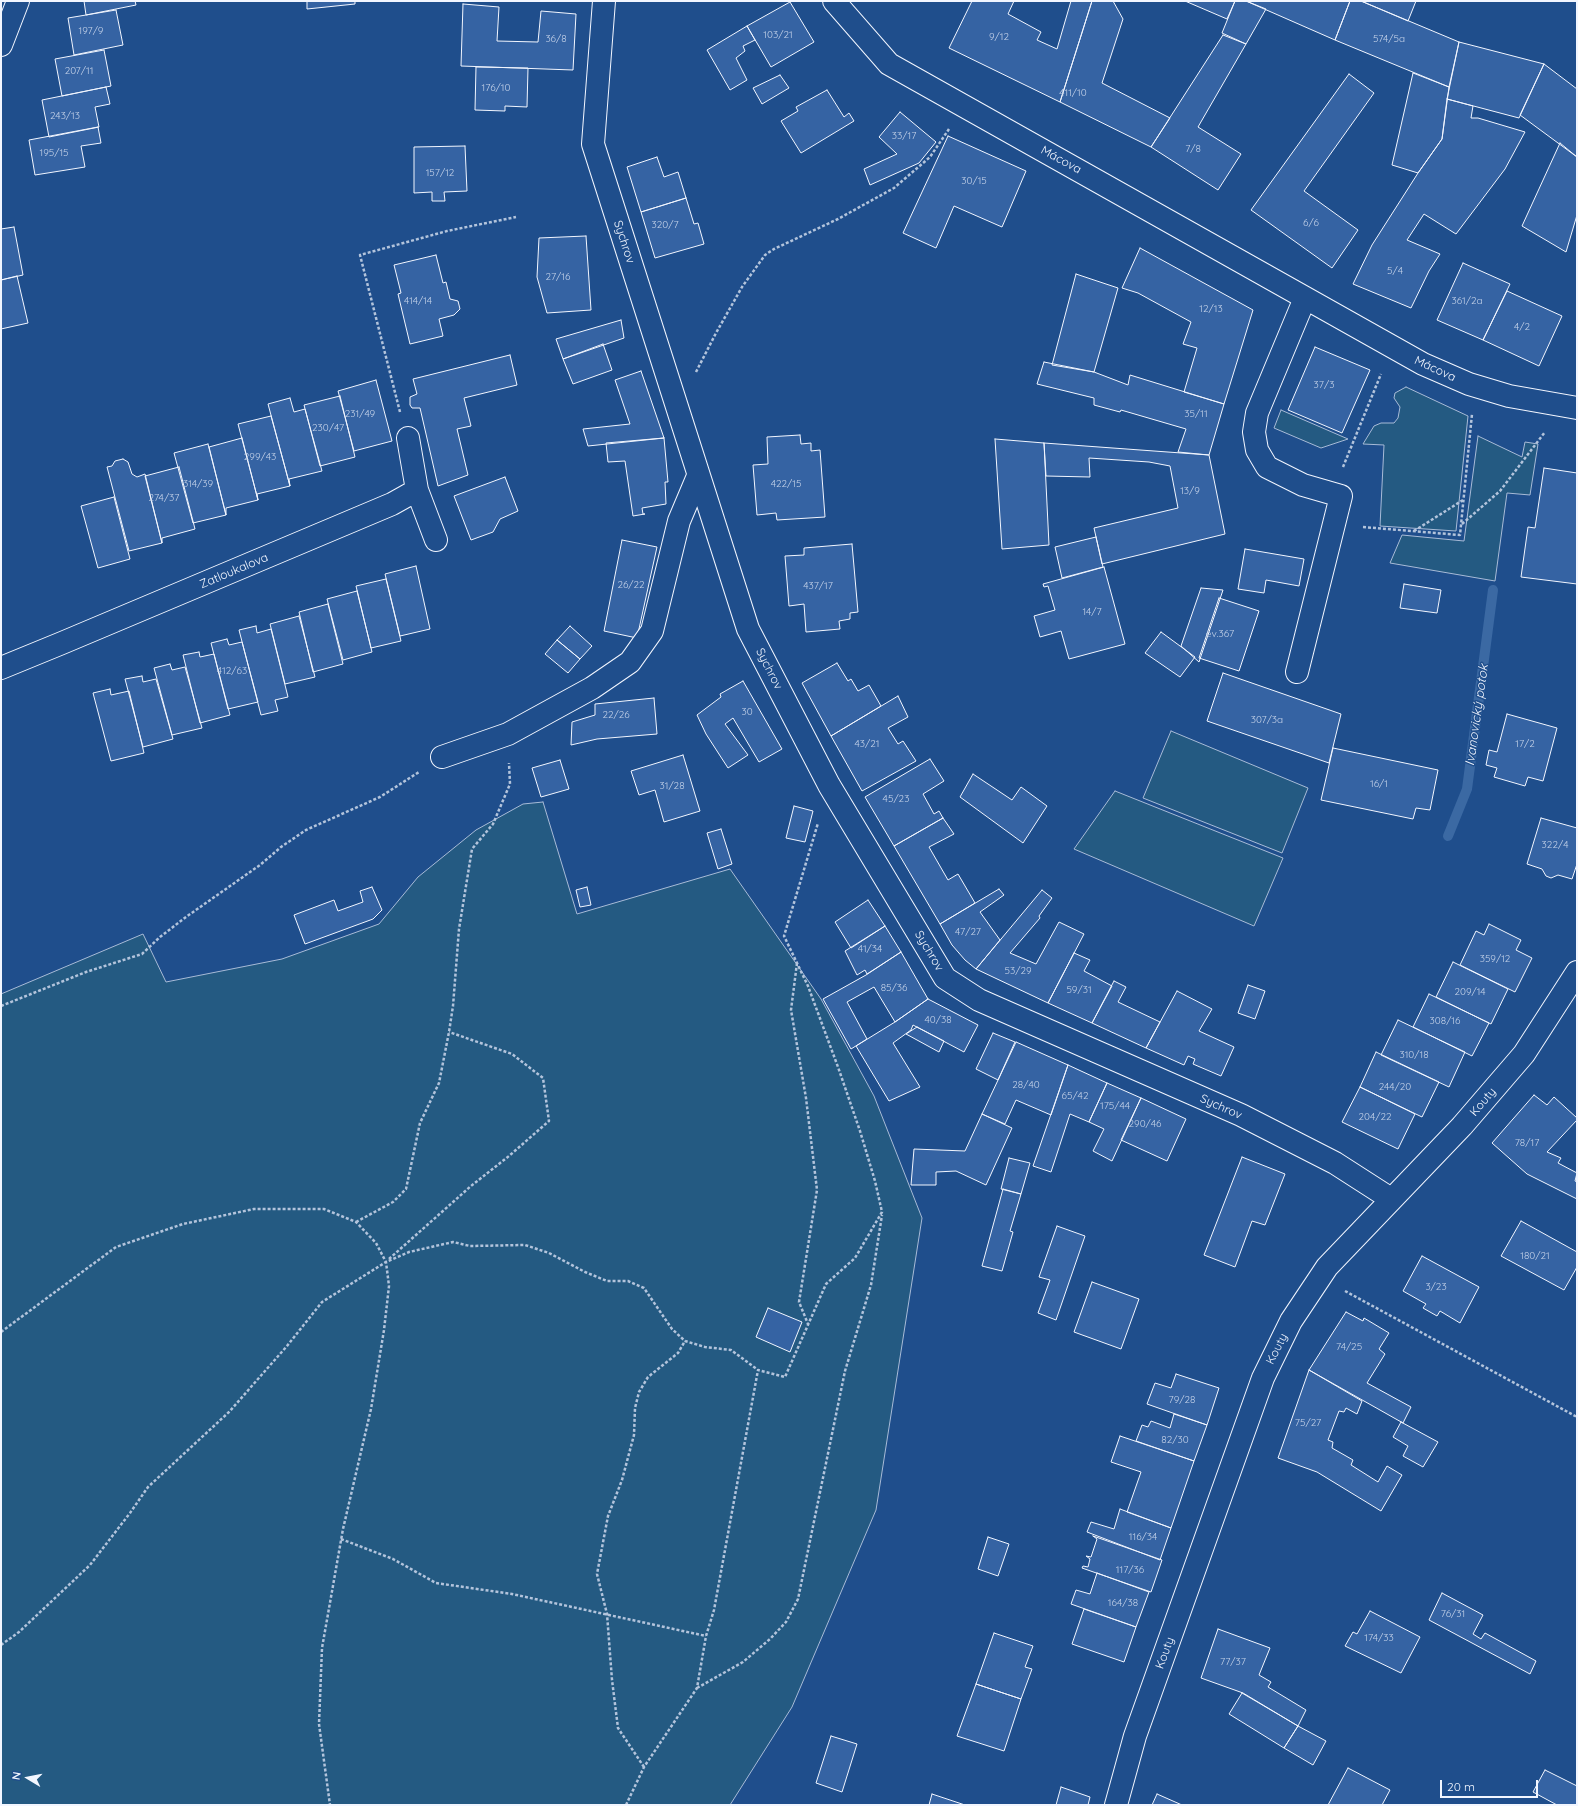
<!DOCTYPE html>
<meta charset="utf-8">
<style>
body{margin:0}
#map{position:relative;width:1578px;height:1806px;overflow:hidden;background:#1f4e8c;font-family:Quicksand,sans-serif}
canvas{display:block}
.frame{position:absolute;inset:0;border:2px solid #f2f6ff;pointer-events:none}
.north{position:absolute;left:8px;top:1758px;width:40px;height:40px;-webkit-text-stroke:3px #1f4e8c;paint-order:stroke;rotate:280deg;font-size:11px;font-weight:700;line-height:16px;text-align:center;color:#f2f6ff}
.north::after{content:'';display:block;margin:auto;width:14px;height:18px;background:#f2f6ff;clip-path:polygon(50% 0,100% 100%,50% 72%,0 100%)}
.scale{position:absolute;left:1440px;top:1780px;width:98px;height:18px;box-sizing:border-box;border:2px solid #f2f6ff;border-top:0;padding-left:5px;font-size:12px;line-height:14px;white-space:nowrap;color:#f2f6ff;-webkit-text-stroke:3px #1f4e8c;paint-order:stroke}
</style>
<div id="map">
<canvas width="1578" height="1806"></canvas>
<div class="frame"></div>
<div class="north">N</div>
<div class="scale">20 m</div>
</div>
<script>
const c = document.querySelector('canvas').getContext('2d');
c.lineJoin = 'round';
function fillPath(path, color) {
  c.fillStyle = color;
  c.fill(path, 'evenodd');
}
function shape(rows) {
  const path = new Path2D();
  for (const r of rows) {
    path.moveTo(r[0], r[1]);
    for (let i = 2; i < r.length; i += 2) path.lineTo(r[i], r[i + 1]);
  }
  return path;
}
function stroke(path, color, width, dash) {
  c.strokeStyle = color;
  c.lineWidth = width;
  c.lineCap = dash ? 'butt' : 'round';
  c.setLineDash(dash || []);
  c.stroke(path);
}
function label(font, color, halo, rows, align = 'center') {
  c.font = font + ' Quicksand,sans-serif';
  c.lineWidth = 3;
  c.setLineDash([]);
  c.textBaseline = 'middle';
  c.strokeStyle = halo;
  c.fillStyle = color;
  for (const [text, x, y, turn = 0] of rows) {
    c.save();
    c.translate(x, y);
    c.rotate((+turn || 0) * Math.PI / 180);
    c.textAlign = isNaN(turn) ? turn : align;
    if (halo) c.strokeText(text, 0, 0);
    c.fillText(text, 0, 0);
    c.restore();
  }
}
const green = shape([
 [1406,387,1468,416,1456,531,1380,526,1384,445,1363,444,1374,426,1381,423,1394,423,1398,418,1400,407,1394,398,1395,393,1406,387],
 [1281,410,1348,439,1321,448,1274,428,1281,410],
 [1478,436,1522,457,1525,442,1538,444,1530,495,1507,493,1495,581,1390,563,1402,535,1464,541,1478,436],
 [1171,731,1308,788,1282,853,1143,798,1171,731],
 [1115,791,1283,858,1254,926,1074,849,1115,791],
 [543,802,577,914,730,869,821,999,874,1096,922,1218,876,1510,792,1707,730,1805,1,1805,1,994,143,934,166,982,282,959,379,924,418,877,476,830,523,804,543,802]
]);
const stream = shape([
 [1448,836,1467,789,1493,590]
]);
const building = shape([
 [84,1,135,1,136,5,86,15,84,1],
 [307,1,355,1,355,4,307,9,307,1],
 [972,1,1014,1,1008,14,1041,32,1037,40,1057,49,1071,1,1092,1,1060,102,949,48,972,1],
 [1092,1,1113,1,1123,19,1102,83,1170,118,1151,147,1060,102,1092,1],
 [1185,1,1235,1,1227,19,1185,1],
 [1235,1,1246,1,1266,9,1246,44,1222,33,1235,1],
 [1246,1,1350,1,1335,40,1246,1],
 [1350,1,1361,1,1459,42,1449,87,1335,40,1350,1],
 [1361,1,1416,1,1408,21,1361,1],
 [790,2,814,42,771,67,747,26,790,2],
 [463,4,499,7,497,41,538,42,541,11,576,14,573,70,461,66,463,4],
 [116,10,123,45,74,55,68,18,116,10],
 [747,26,755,40,743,46,745,51,736,58,747,80,730,90,707,50,747,26],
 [1223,35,1246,44,1198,127,1241,154,1218,190,1151,147,1223,35],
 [1459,42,1544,64,1519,118,1447,99,1459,42],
 [104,50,111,86,62,96,55,59,104,50],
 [1544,64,1577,89,1577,157,1520,115,1544,64],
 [476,67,528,68,527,107,505,106,505,111,475,110,476,67],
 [1413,73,1449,87,1442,139,1418,173,1392,165,1413,73],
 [1349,74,1374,93,1304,191,1358,230,1332,268,1251,210,1349,74],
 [780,75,789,88,762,104,753,88,780,75],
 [106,87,110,104,95,107,99,127,49,137,42,100,106,87],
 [827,90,844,117,849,113,854,121,801,153,781,121,798,111,796,107,827,90],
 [1447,99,1473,106,1471,118,1478,118,1525,132,1505,169,1456,234,1424,214,1407,240,1440,254,1429,271,1411,308,1353,284,1372,245,1418,173,1442,139,1447,99],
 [900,112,936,142,919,163,870,185,864,169,897,154,879,137,900,112],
 [98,127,101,143,81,146,85,167,35,175,29,140,98,127],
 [948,136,1026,171,1002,227,954,206,936,248,903,233,948,136],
 [1560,143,1577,157,1577,215,1566,252,1522,226,1560,143],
 [465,146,467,191,444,192,445,201,432,201,432,192,414,193,414,147,465,146],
 [657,157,664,177,678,172,686,198,641,212,627,167,657,157],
 [686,198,694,224,698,223,704,244,655,258,641,212,686,198],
 [14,227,23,275,1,280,1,229,14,227],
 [586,236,591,310,547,313,537,277,539,238,586,236],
 [1140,248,1253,310,1224,404,1184,392,1197,348,1183,344,1191,322,1138,293,1122,288,1140,248],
 [436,255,443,283,446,282,450,299,458,301,460,309,454,315,439,319,443,336,410,344,398,294,401,293,394,265,436,255],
 [1463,263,1510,284,1483,340,1437,320,1463,263],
 [1076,274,1118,288,1094,372,1052,365,1076,274],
 [17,276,28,323,1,329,1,280,17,276],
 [1507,291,1562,316,1539,366,1483,340,1507,291],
 [621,320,624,338,563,359,556,339,621,320],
 [603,344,612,370,573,384,563,359,603,344],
 [1315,347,1370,370,1342,433,1288,410,1315,347],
 [510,355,517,385,464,398,471,426,457,429,468,475,438,486,420,408,412,408,410,405,410,397,417,394,413,379,510,355],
 [1044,362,1094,372,1128,385,1130,375,1224,404,1209,455,1178,452,1186,429,1121,410,1120,412,1094,405,1094,398,1037,384,1044,362],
 [641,371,664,438,588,446,583,429,630,424,615,380,641,371],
 [376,380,392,441,354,451,338,391,376,380],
 [340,396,355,457,320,466,304,405,340,396],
 [290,398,294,412,305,409,322,471,289,479,290,486,268,404,290,398],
 [271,416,290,486,257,494,258,500,238,424,271,416],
 [800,435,801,444,811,443,811,451,820,450,825,517,777,520,776,513,757,515,753,465,768,464,767,437,800,435],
 [242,438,258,500,226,508,226,515,209,447,242,438],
 [664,438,668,482,665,482,666,504,642,508,643,514,645,514,633,516,625,461,608,462,606,443,664,438],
 [995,439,1044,443,1049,545,1002,549,995,439],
 [1044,443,1209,455,1225,534,1102,564,1094,528,1178,508,1170,466,1149,462,1089,458,1090,477,1046,476,1044,443],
 [208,444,226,515,193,523,174,453,208,444],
 [123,459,128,462,132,474,137,477,145,474,162,543,129,551,107,467,112,466,115,461,123,459],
 [179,467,195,529,162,538,162,543,145,476,179,467],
 [1544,468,1577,473,1577,584,1521,577,1528,527,1535,528,1544,468],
 [505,477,518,511,500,519,493,532,471,540,454,496,505,477],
 [114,497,130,559,98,568,81,506,114,497],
 [1096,537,1103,567,1062,578,1055,547,1096,537],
 [622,540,657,547,637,638,604,631,622,540],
 [852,544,858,612,850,613,850,619,839,621,840,629,806,632,804,604,789,606,785,556,804,555,804,548,852,544],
 [1245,549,1304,559,1299,586,1266,580,1264,593,1238,589,1245,549],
 [416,566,430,629,400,636,385,574,416,566],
 [1104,567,1125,644,1069,659,1061,631,1040,637,1034,616,1055,610,1048,586,1044,587,1043,584,1104,567],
 [386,579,401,641,371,648,356,586,386,579],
 [1404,584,1441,590,1437,613,1400,608,1404,584],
 [1201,588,1223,590,1199,662,1181,646,1201,588],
 [357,591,372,652,343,660,327,599,357,591],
 [1219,598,1259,611,1239,671,1199,658,1219,598],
 [328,604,343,664,313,672,299,612,328,604],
 [299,616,315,677,285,684,270,624,299,616],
 [256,626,257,633,271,629,288,697,275,700,278,711,261,715,239,630,256,626],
 [570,626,592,646,580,659,557,640,570,626],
 [1161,632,1195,657,1180,677,1145,653,1161,632],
 [227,639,229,645,242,642,258,702,228,709,211,643,227,639],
 [557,640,580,659,568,673,545,654,557,640],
 [199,652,200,657,214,654,230,715,200,723,183,655,199,652],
 [837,663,848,681,851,679,858,691,869,685,881,706,831,736,802,683,837,663],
 [170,664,172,670,185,667,202,728,172,735,154,668,170,664],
 [1223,673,1341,714,1329,763,1207,721,1223,673],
 [142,676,143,682,156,679,173,739,143,747,125,679,142,676],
 [743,681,782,749,759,762,733,718,725,724,748,755,728,768,706,734,697,715,721,697,720,694,743,681],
 [110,689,111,695,129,691,144,753,111,761,93,693,110,689],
 [898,696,908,717,888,728,898,744,903,741,916,761,862,791,831,736,898,696],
 [654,698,657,734,597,739,571,745,572,722,595,715,595,704,654,698],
 [1507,714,1557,728,1543,781,1528,777,1525,786,1494,777,1497,768,1486,765,1489,750,1497,752,1507,714],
 [1333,748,1438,770,1430,810,1416,808,1413,819,1321,800,1333,748],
 [683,755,700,811,664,822,655,790,639,795,631,771,683,755],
 [930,759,944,781,923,794,934,814,939,811,943,818,894,846,865,797,930,759],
 [560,760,569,789,541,797,532,768,560,760],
 [973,774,1012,800,1021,787,1047,806,1023,843,960,797,973,774],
 [794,806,813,811,805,842,786,838,794,806],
 [943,818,954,834,929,847,948,880,958,874,975,903,940,924,894,846,943,818],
 [1541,818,1577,828,1577,864,1572,879,1558,875,1551,878,1546,876,1542,869,1527,864,1541,818],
 [721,829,732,864,718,869,707,833,721,829],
 [372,887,382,910,373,919,305,944,294,915,334,900,338,911,363,902,360,891,372,887],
 [587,887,591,905,580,907,576,890,587,887],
 [999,889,1004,895,980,912,1000,940,976,969,965,960,952,945,940,924,999,889],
 [1042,890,1052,898,1039,916,1040,918,1010,953,1036,964,1059,922,1084,934,1048,1003,976,969,1042,890],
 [868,900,885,926,851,948,835,922,868,900],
 [1489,924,1521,940,1516,950,1532,958,1515,992,1460,965,1476,931,1484,935,1489,924],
 [885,926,901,952,867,974,865,970,857,975,845,951,885,926],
 [901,952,928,999,895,1022,874,987,847,1002,867,1039,851,1049,823,999,866,975,901,952],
 [1074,953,1090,960,1084,971,1112,986,1092,1023,1048,1003,1074,953],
 [1453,962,1508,989,1491,1024,1436,997,1453,962],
 [1114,981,1126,987,1118,1002,1160,1022,1146,1048,1092,1023,1114,981],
 [1248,985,1265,991,1255,1019,1238,1013,1248,985],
 [1177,991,1212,1009,1199,1031,1234,1047,1221,1076,1193,1064,1195,1059,1188,1056,1184,1065,1146,1048,1177,991],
 [1429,994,1489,1023,1472,1056,1413,1027,1429,994],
 [928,999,978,1025,964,1052,913,1025,911,1030,893,1043,920,1087,889,1101,856,1046,895,1022,928,999],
 [1398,1020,1465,1052,1449,1087,1381,1055,1398,1020],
 [917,1027,944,1041,939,1052,906,1034,917,1027],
 [993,1033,1015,1042,998,1080,976,1069,993,1033],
 [1016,1042,1068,1065,1051,1115,1016,1100,1005,1124,982,1114,1016,1042],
 [1376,1052,1439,1082,1422,1117,1360,1087,1376,1052],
 [1068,1065,1107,1083,1089,1122,1070,1114,1051,1172,1033,1166,1068,1065],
 [1107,1083,1141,1098,1112,1161,1093,1151,1104,1129,1089,1122,1107,1083],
 [1360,1087,1415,1114,1398,1149,1342,1122,1360,1087],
 [1534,1095,1547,1105,1554,1097,1577,1118,1577,1120,1547,1152,1561,1158,1558,1163,1577,1173,1575,1181,1577,1182,1577,1199,1527,1174,1492,1143,1534,1095],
 [1141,1098,1186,1119,1167,1161,1121,1140,1141,1098],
 [982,1114,1012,1128,986,1185,956,1171,936,1172,936,1185,911,1185,914,1149,965,1151,982,1114],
 [1242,1157,1285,1174,1265,1225,1252,1221,1235,1267,1204,1255,1242,1157],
 [1009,1158,1030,1163,1021,1194,1001,1189,1009,1158],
 [1003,1189,1021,1194,1010,1231,1013,1232,1002,1271,982,1266,1003,1189],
 [1521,1221,1577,1252,1577,1267,1564,1290,1501,1256,1521,1221],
 [1057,1226,1085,1236,1056,1320,1038,1313,1050,1280,1039,1277,1057,1226],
 [1422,1256,1479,1287,1460,1323,1440,1311,1437,1316,1423,1308,1426,1304,1403,1291,1422,1256],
 [1092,1282,1139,1299,1121,1349,1074,1332,1092,1282],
 [768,1308,802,1322,790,1352,756,1337,768,1308],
 [1346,1312,1363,1321,1364,1318,1389,1333,1379,1349,1385,1354,1367,1383,1411,1407,1403,1423,1309,1370,1346,1312],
 [1309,1370,1362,1401,1357,1414,1346,1408,1344,1412,1339,1411,1328,1440,1333,1442,1332,1448,1353,1460,1351,1465,1378,1482,1387,1466,1402,1475,1381,1511,1317,1472,1278,1458,1309,1370],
 [1176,1374,1219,1388,1207,1425,1147,1404,1155,1383,1171,1388,1176,1374],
 [1174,1414,1207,1425,1194,1461,1136,1441,1142,1425,1148,1427,1151,1421,1170,1428,1174,1414],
 [1401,1422,1438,1442,1423,1467,1403,1456,1408,1446,1393,1437,1401,1422],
 [1120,1436,1194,1461,1171,1528,1127,1512,1141,1472,1111,1462,1120,1436],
 [1120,1509,1171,1528,1160,1560,1087,1532,1091,1522,1114,1529,1120,1509],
 [1093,1536,1162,1560,1151,1592,1082,1568,1083,1566,1088,1567,1090,1559,1086,1556,1091,1557,1097,1539,1093,1536],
 [988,1537,1009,1544,998,1576,978,1569,988,1537],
 [1097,1573,1149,1592,1136,1627,1071,1604,1076,1590,1090,1594,1097,1573],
 [1442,1593,1483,1615,1473,1634,1481,1639,1485,1633,1536,1661,1530,1674,1429,1620,1442,1593],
 [1084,1609,1136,1627,1124,1662,1072,1644,1084,1609],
 [1370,1611,1420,1637,1401,1673,1345,1646,1353,1632,1357,1634,1370,1611],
 [1218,1629,1270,1648,1259,1675,1271,1682,1268,1687,1306,1710,1298,1726,1243,1693,1201,1678,1218,1629],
 [994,1633,1033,1646,1025,1667,1032,1669,1021,1699,976,1684,994,1633],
 [976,1684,1021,1699,1004,1751,957,1736,976,1684],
 [1242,1693,1298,1726,1284,1748,1229,1714,1242,1693],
 [1298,1726,1326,1741,1313,1765,1284,1748,1298,1726],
 [831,1736,857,1744,842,1792,816,1783,831,1736],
 [1348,1768,1390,1790,1382,1805,1328,1805,1348,1768],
 [1545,1770,1577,1786,1577,1805,1557,1805,1533,1792,1545,1770],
 [1061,1787,1090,1797,1088,1805,1056,1805,1061,1787],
 [932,1794,965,1805,929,1805,932,1794],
 [1157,1794,1182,1805,1152,1805,1157,1794]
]);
const path = shape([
 [696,372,716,333,742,287,765,255,774,249,838,219,894,188,930,157,949,129],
 [400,412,360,255,447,231,516,217],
 [1343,467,1381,374],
 [1462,524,1500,491,1545,432],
 [1363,527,1460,535,1472,414],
 [1414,531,1463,500],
 [797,963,791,1010,806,1098,817,1190,799,1302,808,1324],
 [1,1006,86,972,142,954,160,937,186,917,260,865,281,847,306,830,380,797,419,772],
 [356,1222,393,1202,406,1189,420,1123,439,1083,449,1032,453,1006,459,929,472,849,493,824,510,784,509,763],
 [389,1259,471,1186,509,1156,549,1121,543,1078,512,1054,449,1032],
 [1345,1291,1577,1417],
 [1,1332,116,1247,183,1224,254,1209,324,1209,356,1222,376,1243,386,1262,389,1286,384,1330,371,1409,343,1529,322,1648,319,1724,330,1805],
 [341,1539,393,1559,436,1583,512,1594,706,1636],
 [1,1645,19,1632,90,1565,130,1513,148,1487,229,1412,287,1346,322,1302,386,1262,409,1252,453,1242,470,1246,525,1245,549,1253,585,1272,607,1281,628,1281,644,1288,672,1329,685,1341,705,1347,731,1350,758,1370],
 [697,1688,743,1662,770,1639,786,1622,798,1599,845,1371,871,1285,882,1215],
 [644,1767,618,1728,612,1680,607,1614,597,1574,608,1516,622,1480,634,1435,635,1408,639,1392,648,1377,678,1353,685,1341],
 [626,1805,644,1767,697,1688,706,1636,714,1610,758,1370,785,1377,826,1284,855,1258,882,1212,875,1181,860,1131,838,1067,808,986,784,936,818,823]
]);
const minor = shape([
 [604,1,593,144,748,629,829,785,945,978,979,1000,1241,1115,1335,1163,1391,1199],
 [834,1,889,64,1423,364,1469,384,1509,396,1577,408],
 [1,45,18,1],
 [408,438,417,490,436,540],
 [1,668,62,643,392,504,417,490],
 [1297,672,1341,496,1303,485,1267,467,1257,450,1254,432,1257,413,1305,298],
 [442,757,508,734,592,688,630,662,652,631,679,521,698,476],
 [1116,1805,1135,1736,1263,1378,1291,1321,1327,1267,1462,1126,1524,1054,1577,972]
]);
const numberNames = [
 ["197/9",91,31],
 ["103/21",778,35],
 ["9/12",999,37],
 ["36/8",556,39],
 ["574/5a",1389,39],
 ["207/11",79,71],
 ["176/10",496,88],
 ["411/10",1073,93],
 ["243/13",65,116],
 ["33/17",904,136],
 ["7/8",1193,149],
 ["195/15",54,153],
 ["157/12",440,173],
 ["30/15",974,181],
 ["6/6",1311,223],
 ["320/7",665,225],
 ["5/4",1395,271],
 ["27/16",558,277],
 ["414/14",418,301],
 ["361/2a",1467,301],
 ["12/13",1211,309],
 ["4/2",1522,327],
 ["37/3",1324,385],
 ["231/49",360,414],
 ["35/11",1196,414],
 ["230/47",328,428],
 ["299/43",260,457],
 ["314/39",198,484],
 ["422/15",786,484],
 ["13/9",1190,491],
 ["274/37",164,498],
 ["26/22",631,585],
 ["437/17",818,586],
 ["14/7",1092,612],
 ["ev.367",1220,634],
 ["412/63",232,671],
 ["30",747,712],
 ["22/26",616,715],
 ["307/3a",1267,720],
 ["43/21",867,744],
 ["17/2",1525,744],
 ["16/1",1379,784],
 ["31/28",672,786],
 ["45/23",896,799],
 ["322/4",1555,845],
 ["47/27",968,932],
 ["41/34",870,949],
 ["359/12",1495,959],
 ["53/29",1018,971],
 ["85/36",894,988],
 ["59/31",1079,990],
 ["209/14",1470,992],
 ["40/38",938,1020],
 ["308/16",1445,1021],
 ["310/18",1414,1055],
 ["28/40",1026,1085],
 ["244/20",1395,1087],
 ["65/42",1075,1096],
 ["175/44",1115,1106],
 ["204/22",1375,1117],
 ["290/46",1145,1124],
 ["78/17",1527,1143],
 ["180/21",1535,1256],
 ["3/23",1436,1287],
 ["74/25",1349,1347],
 ["79/28",1182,1400],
 ["75/27",1308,1423],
 ["82/30",1175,1440],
 ["116/34",1143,1537],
 ["117/36",1130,1570],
 ["164/38",1123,1603],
 ["76/31",1453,1614],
 ["174/33",1379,1638],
 ["77/37",1233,1662]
];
const streetNames = [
 ["Mácova",1061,160,29],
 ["Sychrov",624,242,72],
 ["Mácova",1435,369,25],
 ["Zatloukalova",234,571,-23],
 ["Sychrov",769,669,63],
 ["Sychrov",929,951,59],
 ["Kouty",1483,1102,-50],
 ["Sychrov",1221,1107,24],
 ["Kouty",1277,1349,-63],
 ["Kouty",1165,1653,-70]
];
const waterNames = [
 ["Ivanovický potok",1477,715,-82]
];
fillPath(green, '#245a82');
stroke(green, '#a8bbd7', 1);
stroke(stream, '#3b69a3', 10);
fillPath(building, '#3563a3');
stroke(building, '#f2f6ff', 1);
stroke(minor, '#f2f6ff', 24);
stroke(path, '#b3c4dc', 2.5, [3, 2]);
stroke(minor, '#1f4e8c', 22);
label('10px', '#c3d1e8', null, numberNames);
label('12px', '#f2f6ff', '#1f4e8c', streetNames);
label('italic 13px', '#f2f6ff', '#1f4e8c', waterNames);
</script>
